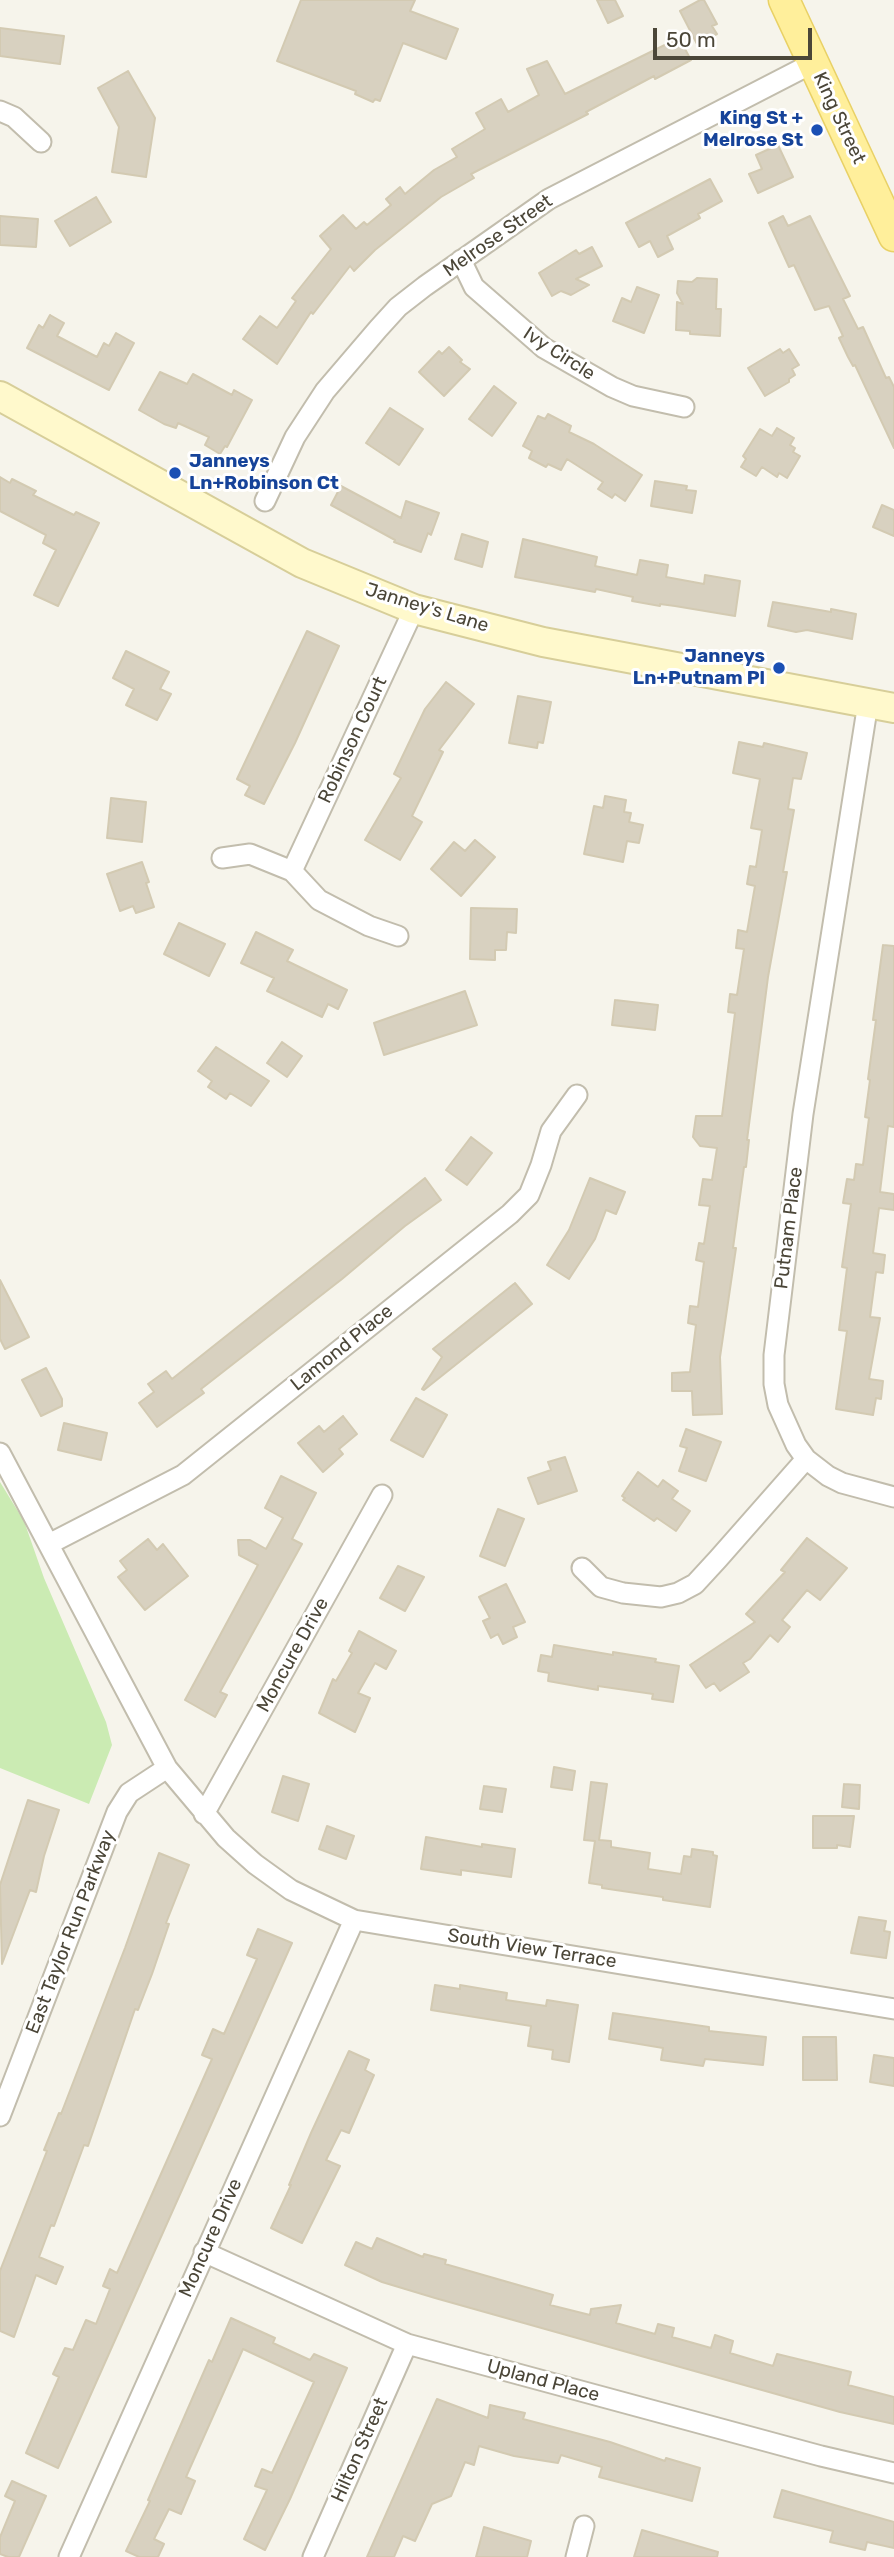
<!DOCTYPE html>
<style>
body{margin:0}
#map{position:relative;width:894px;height:2557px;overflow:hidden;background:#f6f4eb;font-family:Rubik,sans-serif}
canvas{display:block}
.scale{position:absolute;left:653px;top:28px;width:159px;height:32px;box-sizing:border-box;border:4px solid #4b4638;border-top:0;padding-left:9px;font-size:21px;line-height:24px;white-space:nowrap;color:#4b4638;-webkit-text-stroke:5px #fff;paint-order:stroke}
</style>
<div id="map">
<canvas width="894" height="2557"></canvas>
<div class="scale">50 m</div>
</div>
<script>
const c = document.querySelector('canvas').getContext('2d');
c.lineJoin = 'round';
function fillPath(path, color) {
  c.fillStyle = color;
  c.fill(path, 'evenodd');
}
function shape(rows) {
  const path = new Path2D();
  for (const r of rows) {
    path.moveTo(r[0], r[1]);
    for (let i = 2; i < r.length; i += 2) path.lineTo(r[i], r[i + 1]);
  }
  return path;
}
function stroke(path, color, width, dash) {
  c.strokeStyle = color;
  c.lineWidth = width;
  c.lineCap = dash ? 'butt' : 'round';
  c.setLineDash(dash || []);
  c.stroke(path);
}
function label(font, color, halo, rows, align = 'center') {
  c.font = font + ' Rubik,sans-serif';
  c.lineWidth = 6;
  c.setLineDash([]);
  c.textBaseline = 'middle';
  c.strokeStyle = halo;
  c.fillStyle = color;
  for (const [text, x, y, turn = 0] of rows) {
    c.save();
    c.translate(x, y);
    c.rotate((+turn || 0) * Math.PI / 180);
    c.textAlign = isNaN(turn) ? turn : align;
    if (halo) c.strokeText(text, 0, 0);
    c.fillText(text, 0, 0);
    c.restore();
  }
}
const green = shape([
 [0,1482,24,1521,44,1578,106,1722,112,1745,89,1804,0,1768]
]);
const building = shape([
 [301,0,415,0,410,11,458,29,446,59,403,43,380,101,375,99,373,102,355,94,356,91,277,61,301,0],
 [597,0,615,0,623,16,608,23,597,0],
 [700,0,704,0,717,24,712,26,717,34,697,44,680,11,700,0],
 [0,28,64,36,60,64,0,56,0,28],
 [679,38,691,60,655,79,654,76,586,112,588,114,471,174,474,178,441,197,375,250,354,271,350,266,313,314,311,312,277,364,243,339,260,316,277,328,296,301,292,298,331,249,320,236,343,215,356,229,364,222,367,225,391,205,386,199,400,187,405,194,434,170,457,157,452,149,485,129,476,113,501,99,508,112,539,95,527,69,547,61,565,94,679,38],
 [128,71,155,118,146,177,112,172,119,127,98,88,128,71],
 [778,145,793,177,758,193,749,174,762,169,756,155,778,145],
 [710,179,722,201,698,214,700,218,667,236,673,249,658,257,650,241,639,247,626,223,710,179],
 [96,197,111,222,70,246,55,221,96,197],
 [0,216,38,219,36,247,0,245,0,216],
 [783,216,788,226,810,216,850,296,843,299,858,329,863,327,886,378,889,377,894,387,894,448,855,365,853,366,848,357,839,338,843,336,829,306,815,310,794,265,789,267,769,223,783,216],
 [592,247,602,266,576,279,589,285,571,295,561,291,552,296,539,273,576,250,579,254,592,247],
 [697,278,717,279,716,309,721,309,720,336,690,334,690,331,676,330,677,302,683,304,677,293,678,281,692,282,697,278],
 [637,287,659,295,644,333,613,321,622,298,631,302,637,287],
 [50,315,64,323,57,336,97,357,104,343,109,346,116,333,134,343,109,390,27,348,39,325,43,328,50,315],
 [449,347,462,360,460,362,470,369,444,396,419,372,439,351,442,354,449,347],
 [780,349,783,353,789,349,799,365,792,369,795,375,789,379,789,382,765,396,748,368,780,349],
 [160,372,187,384,193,374,232,395,234,390,252,400,227,447,225,446,220,454,205,445,209,437,178,423,176,428,164,424,139,410,160,372],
 [494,386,516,403,492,436,469,419,494,386],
 [390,408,423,429,399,465,366,443,390,408],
 [548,414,571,426,569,432,594,444,642,475,625,501,615,494,612,498,598,489,603,482,567,459,561,470,548,464,546,467,529,458,532,451,523,446,538,416,545,419,548,414],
 [777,428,794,438,790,445,795,448,793,452,800,456,787,478,779,473,777,477,762,467,756,476,741,467,746,459,743,456,760,429,772,436,777,428],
 [0,477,10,483,12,479,36,491,33,495,74,515,76,512,99,523,58,606,34,595,56,550,43,543,46,535,0,511,0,477],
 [655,481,687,486,686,490,696,491,692,513,651,506,655,481],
 [341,486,401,518,406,501,439,513,431,535,428,533,421,552,394,542,395,540,331,505,341,486],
 [882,505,894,510,894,536,873,527,882,505],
 [462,534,488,542,482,567,455,559,462,534],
 [523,539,597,557,595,566,637,575,640,560,668,565,666,577,704,584,705,575,740,581,735,616,675,606,660,604,660,606,632,601,633,597,596,589,595,592,515,577,523,539],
 [773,602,831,612,831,609,856,614,852,639,807,630,796,632,768,626,773,602],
 [307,631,339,646,295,743,264,804,245,795,250,786,237,779,307,631],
 [126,651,169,672,160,689,171,694,157,720,126,705,134,689,113,678,126,651],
 [446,682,474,704,439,750,443,752,412,816,422,822,400,860,365,840,401,778,394,774,425,709,446,682],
 [518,696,551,702,543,743,538,742,537,748,509,743,518,696],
 [739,742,763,747,764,743,807,753,801,779,793,778,788,809,794,810,783,872,787,872,768,977,747,1140,749,1140,746,1167,744,1167,733,1248,736,1248,720,1357,722,1414,693,1415,692,1391,672,1391,672,1373,690,1372,696,1325,688,1323,690,1306,698,1307,704,1262,696,1260,699,1243,704,1244,710,1206,699,1205,703,1179,712,1180,717,1148,700,1146,693,1137,696,1116,722,1116,735,1013,728,1012,730,994,737,995,744,949,736,948,738,930,747,932,755,886,747,884,750,866,756,867,762,830,751,828,760,779,733,773,739,742],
 [605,796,626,800,624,812,631,813,629,822,643,825,639,843,627,841,623,862,584,854,594,806,603,808,605,796],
 [111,798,146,802,142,842,107,838,111,798],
 [475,840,495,857,461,896,431,869,454,842,465,851,475,840],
 [142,862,149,882,146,883,154,907,136,913,133,906,120,911,107,874,142,862],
 [471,908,517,909,516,933,507,932,506,950,495,950,495,960,470,959,471,908],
 [179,923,225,944,209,976,164,954,179,923],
 [256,932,293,950,287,961,347,990,338,1009,328,1004,322,1017,267,991,274,978,241,963,256,932],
 [883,945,894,946,894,1127,888,1126,880,1192,894,1194,894,1210,879,1208,873,1253,885,1255,883,1273,876,1272,870,1317,880,1318,869,1379,883,1381,881,1399,876,1398,873,1415,836,1409,847,1331,839,1330,847,1268,842,1267,851,1204,843,1203,847,1179,854,1180,856,1164,863,1165,869,1118,865,1117,870,1080,868,1079,876,1020,873,1020,883,945],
 [465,991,477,1025,384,1055,374,1023,465,991],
 [615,1000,658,1005,655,1030,612,1025,615,1000],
 [282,1042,302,1056,287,1077,267,1063,282,1042],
 [216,1047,269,1081,251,1106,230,1093,226,1099,208,1087,212,1081,198,1071,216,1047],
 [471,1137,492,1153,467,1185,446,1170,471,1137],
 [425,1178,441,1200,405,1226,342,1279,201,1389,204,1393,157,1427,139,1403,154,1392,148,1384,166,1371,172,1379,425,1178],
 [590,1178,625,1192,616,1214,606,1210,595,1239,569,1279,547,1265,569,1230,590,1178],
 [0,1280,29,1337,5,1349,0,1339,0,1280],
 [515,1283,532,1304,424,1390,422,1389,442,1357,433,1349,515,1283],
 [46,1368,62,1399,62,1406,41,1416,22,1380,46,1368],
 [416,1398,447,1415,423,1457,391,1440,416,1398],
 [343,1416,357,1434,339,1449,343,1454,323,1472,298,1443,319,1426,324,1432,343,1416],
 [64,1423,107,1433,101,1460,58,1450,64,1423],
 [686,1429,721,1442,706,1481,679,1471,687,1448,680,1446,686,1429],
 [565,1457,577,1491,538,1504,528,1478,551,1470,548,1462,565,1457],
 [638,1472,658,1487,663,1480,678,1491,672,1499,690,1511,676,1531,657,1518,654,1521,623,1500,625,1498,622,1496,638,1472],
 [281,1476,316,1493,292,1539,302,1544,220,1692,227,1695,215,1717,185,1700,258,1565,239,1555,238,1540,250,1540,266,1549,283,1518,265,1508,281,1476],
 [498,1509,524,1519,505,1566,480,1556,498,1509],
 [807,1538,847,1568,820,1600,807,1590,782,1620,790,1627,778,1642,770,1635,750,1659,743,1663,749,1672,720,1691,714,1683,706,1688,690,1665,755,1622,746,1614,785,1572,781,1570,807,1538],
 [148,1539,157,1550,163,1544,188,1576,145,1610,118,1577,127,1570,120,1561,148,1539],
 [398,1566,424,1577,405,1611,380,1598,398,1566],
 [506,1584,525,1622,513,1627,517,1637,503,1644,498,1634,491,1638,483,1621,490,1618,479,1597,506,1584],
 [359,1631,396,1651,386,1669,375,1663,358,1693,370,1698,355,1732,319,1713,333,1679,336,1681,352,1653,349,1651,359,1631],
 [554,1645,613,1655,613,1652,631,1655,656,1659,655,1662,679,1666,673,1702,652,1699,653,1694,598,1686,598,1690,548,1681,549,1673,538,1671,541,1655,552,1657,554,1645],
 [554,1767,575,1771,572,1790,551,1787,554,1767],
 [283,1776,309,1784,298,1821,272,1812,283,1776],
 [591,1782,607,1784,599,1840,611,1841,611,1847,650,1853,648,1869,681,1874,684,1856,691,1857,692,1849,713,1852,713,1855,717,1856,710,1907,663,1900,663,1897,602,1888,602,1885,589,1883,595,1841,584,1840,591,1782],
 [844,1784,860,1785,859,1809,842,1807,844,1784],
 [484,1786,506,1789,502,1812,480,1809,484,1786],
 [28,1800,59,1810,44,1856,36,1892,30,1890,2,1964,0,1885,28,1800],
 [813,1816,854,1816,850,1847,837,1845,837,1848,813,1848,813,1816],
 [327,1826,354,1836,346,1859,319,1849,327,1826],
 [426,1837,482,1847,482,1844,515,1849,511,1877,461,1870,461,1875,421,1869,426,1837],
 [159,1853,189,1865,166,1923,169,1924,152,1974,138,2010,135,2009,88,2146,84,2145,54,2226,51,2225,39,2257,63,2267,56,2284,36,2275,14,2337,0,2331,0,2271,47,2151,44,2150,59,2113,61,2114,125,1948,159,1853],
 [859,1917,886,1921,884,1931,890,1932,886,1958,851,1953,859,1917],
 [258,1929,292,1943,58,2468,26,2453,59,2377,53,2374,65,2348,73,2350,86,2320,96,2324,110,2289,103,2286,110,2269,117,2273,212,2059,202,2055,213,2029,224,2034,257,1959,247,1955,258,1929],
 [435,1985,460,1989,460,1985,507,1993,506,2000,546,2006,547,2000,578,2005,569,2062,552,2059,553,2050,528,2046,531,2026,431,2010,435,1985],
 [613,2013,709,2027,709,2031,766,2037,763,2065,705,2059,703,2066,661,2060,663,2048,609,2039,613,2013],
 [803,2037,836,2037,837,2080,803,2080,803,2037],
 [349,2051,369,2060,365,2070,374,2075,349,2133,341,2130,326,2160,340,2166,302,2243,271,2228,291,2185,289,2185,311,2133,349,2051],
 [874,2055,894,2058,894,2086,870,2082,874,2055],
 [377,2238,423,2257,424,2254,446,2260,445,2264,553,2295,550,2305,590,2315,591,2309,621,2305,616,2323,655,2334,658,2324,674,2328,672,2337,711,2348,715,2335,733,2341,730,2353,773,2366,777,2354,851,2372,848,2385,894,2397,894,2424,840,2412,435,2298,382,2282,345,2265,356,2242,372,2249,377,2238],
 [231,2318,275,2338,273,2343,310,2360,314,2354,347,2368,290,2499,265,2550,244,2539,267,2490,255,2486,262,2469,272,2473,314,2382,243,2349,186,2477,195,2481,181,2514,169,2509,154,2539,164,2544,158,2557,139,2557,126,2551,150,2501,148,2500,209,2360,212,2362,231,2318],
 [437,2399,488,2418,490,2405,525,2413,523,2419,610,2442,665,2461,666,2458,700,2468,692,2501,599,2477,602,2467,561,2455,558,2463,514,2456,479,2446,474,2465,465,2462,451,2496,432,2504,415,2541,403,2536,394,2557,367,2557,437,2399],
 [12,2481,46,2496,19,2557,8,2557,0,2554,0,2537,15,2501,5,2496,12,2481],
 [782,2490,894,2522,894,2548,867,2542,865,2550,830,2542,833,2531,774,2517,782,2490],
 [484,2527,531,2541,527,2557,476,2557,484,2527],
 [642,2530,718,2552,717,2557,634,2557,642,2530]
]);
const street = shape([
 [0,111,14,117,41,142],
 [461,260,474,287,544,348,612,387,633,396,684,407],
 [265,501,295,437,325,391,378,329,398,307,425,286,549,199,813,63],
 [868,703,803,1114,774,1355,774,1384,778,1405,796,1445,806,1459,828,1476,842,1483,894,1497],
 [222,858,250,854,292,871,319,900,369,926,398,936],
 [292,871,414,609],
 [0,1453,167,1768,226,1838,255,1864,291,1890,354,1920,894,2009],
 [49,1544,183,1475,510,1214,529,1195,541,1165,551,1131,577,1095],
 [582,1568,601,1587,623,1593,661,1597,678,1593,695,1584,718,1559,806,1459],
 [204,1814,382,1495],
 [0,2116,117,1812,129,1793,167,1768],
 [204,2252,407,2344,821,2456,894,2473],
 [69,2557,354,1920],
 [313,2557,407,2344],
 [576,2557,584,2526]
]);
const secondary = shape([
 [0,396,302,563,414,609,543,642,894,708]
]);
const primary = shape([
 [784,0,894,236]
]);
const markers = [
 [817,130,7,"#1a4fb4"],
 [175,473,7,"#1a4fb4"],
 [779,668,7,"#1a4fb4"]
];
const streetNames = [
 ["King Street",839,118,65],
 ["Melrose Street",498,236,-35],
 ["Ivy Circle",559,354,33],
 ["Janney's Lane",427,608,17],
 ["Robinson Court",353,740,-65],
 ["Putnam Place",789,1228,-83],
 ["Lamond Place",342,1348,-39],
 ["Moncure Drive",293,1655,-61],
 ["East Taylor Run Parkway",71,1932,-69],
 ["South View Terrace",532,1949,9],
 ["Moncure Drive",211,2238,-66],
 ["Upland Place",543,2381,15],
 ["Hilton Street",360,2450,-66]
];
const transitNames = [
 ["King St +",803,119],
 ["Melrose St",803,141],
 ["Janneys",189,462,"left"],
 ["Ln+Robinson Ct",189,484,"left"],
 ["Janneys",765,657],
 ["Ln+Putnam Pl",765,679]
];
fillPath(green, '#cbebb3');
fillPath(building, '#d8d1c0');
stroke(building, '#d3cab2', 2);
stroke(street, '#c2bdad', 23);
stroke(secondary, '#d7ce99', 32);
stroke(primary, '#e9d166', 33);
stroke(street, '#fff', 19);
stroke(secondary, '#fff9cc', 28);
stroke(primary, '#ffef9b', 30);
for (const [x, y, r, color] of markers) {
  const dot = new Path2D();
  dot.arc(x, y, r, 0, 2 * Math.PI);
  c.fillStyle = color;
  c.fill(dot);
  stroke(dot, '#fff', 2.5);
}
label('19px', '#4b4638', '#fff', streetNames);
label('bold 19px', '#164399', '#fff', transitNames, 'right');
</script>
